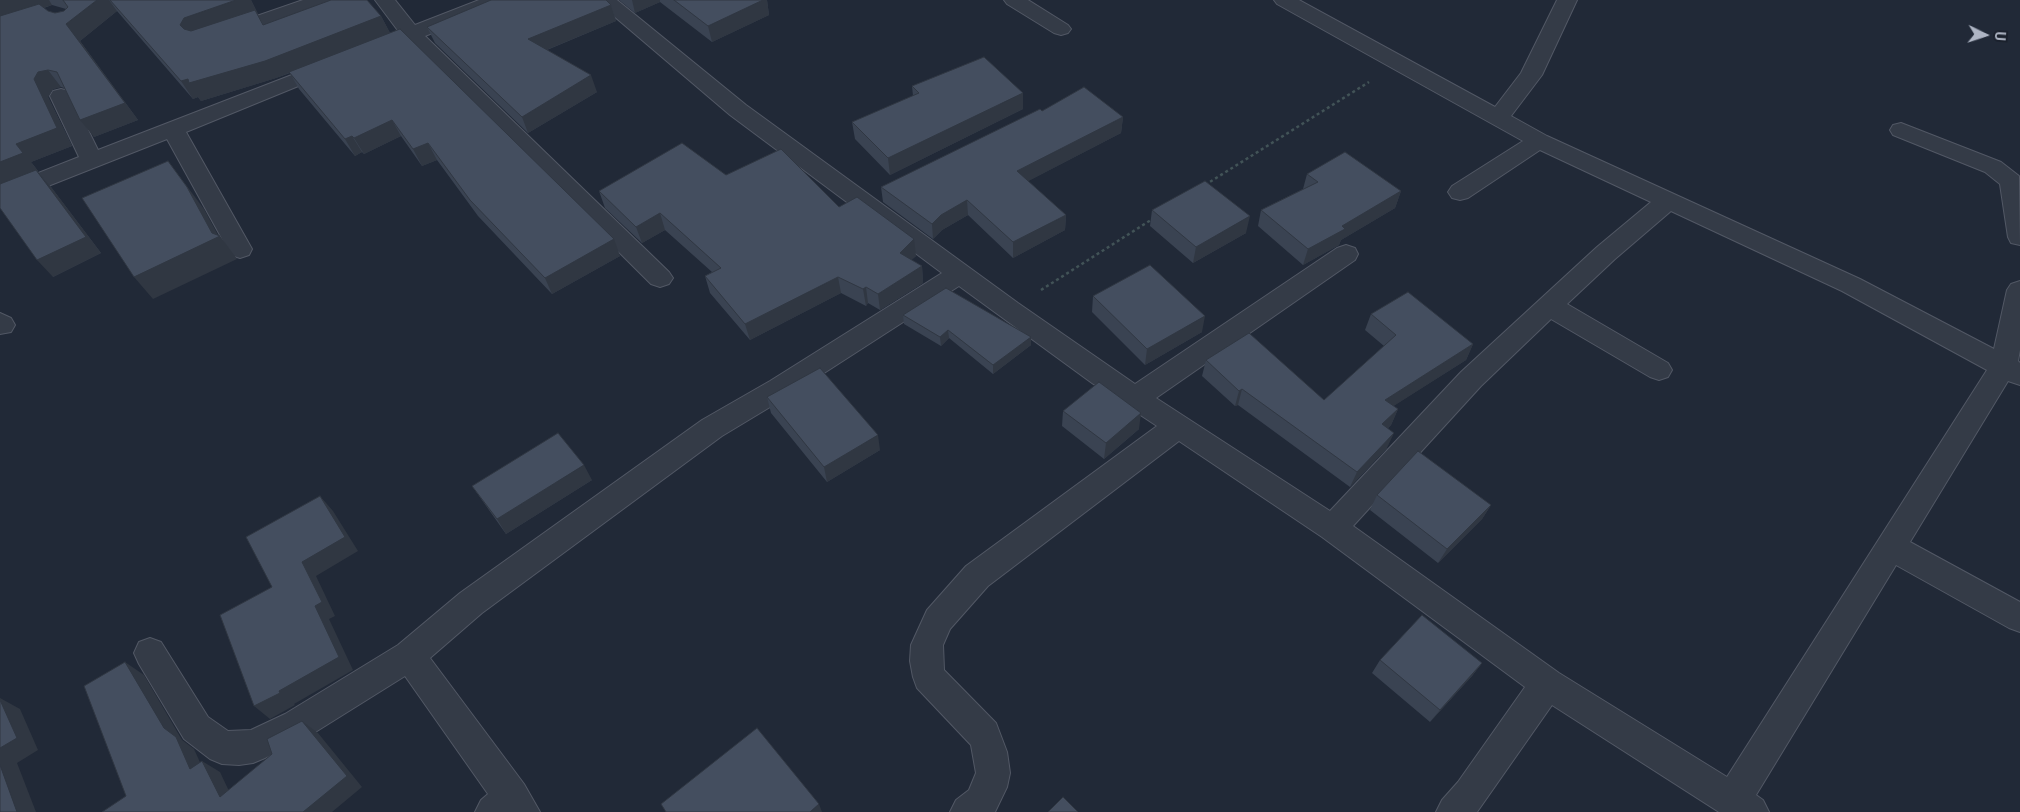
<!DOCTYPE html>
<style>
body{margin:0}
#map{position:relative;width:2020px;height:812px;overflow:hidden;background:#212937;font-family:Roboto,sans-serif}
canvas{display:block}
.north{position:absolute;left:1960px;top:10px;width:50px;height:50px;-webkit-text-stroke:4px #1a202c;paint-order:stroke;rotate:94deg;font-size:14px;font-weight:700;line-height:20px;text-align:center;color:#aeb5c4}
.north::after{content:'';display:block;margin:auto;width:18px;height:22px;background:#aeb5c4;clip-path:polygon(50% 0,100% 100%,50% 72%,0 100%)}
</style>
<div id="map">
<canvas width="2020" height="812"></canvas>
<div class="north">U</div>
</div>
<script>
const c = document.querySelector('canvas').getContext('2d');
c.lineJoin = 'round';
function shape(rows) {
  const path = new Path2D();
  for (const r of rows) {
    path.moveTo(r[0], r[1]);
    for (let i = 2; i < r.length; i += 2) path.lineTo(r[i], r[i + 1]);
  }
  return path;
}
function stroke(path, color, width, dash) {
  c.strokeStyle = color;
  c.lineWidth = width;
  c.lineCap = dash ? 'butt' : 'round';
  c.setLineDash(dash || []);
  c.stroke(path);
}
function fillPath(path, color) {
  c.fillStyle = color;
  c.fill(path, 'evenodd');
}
const path = shape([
 [1205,185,1369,82],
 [1041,290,1154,218]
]);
const street = shape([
 [303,0,332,0,329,4,233,37,226,39,219,37,216,33,219,29,303,0],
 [375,0,395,0,415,25,479,0,507,0,504,4,425,36,669,272,673,278,669,284,660,287,651,284,408,42,380,53,373,55,366,53,363,49,366,45,399,32,375,0],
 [595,0,617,0,746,105,1018,303,1135,384,1337,248,1346,245,1355,248,1358,254,1355,260,1156,398,1330,511,1461,372,1597,247,1651,202,1540,150,1468,198,1460,200,1452,198,1448,192,1452,186,1523,141,1277,4,1274,0,1299,0,1495,107,1521,73,1557,0,1577,0,1542,75,1511,116,1547,136,1860,279,1994,349,2007,290,2011,284,2020,281,2020,350,2018,361,2020,363,2020,385,2008,381,1910,542,2020,602,2020,632,2009,628,1896,565,1756,795,1763,800,1769,812,1719,812,1552,705,1477,812,1436,812,1442,800,1458,782,1525,687,1322,537,1179,441,988,586,950,629,943,645,944,670,996,723,1007,752,1010,773,1007,787,995,812,950,812,956,800,969,790,976,773,971,745,917,688,913,677,910,661,911,645,927,610,966,566,1157,426,1092,383,959,286,790,395,722,436,482,613,430,658,524,784,540,812,475,812,481,800,488,794,405,676,309,736,265,758,253,763,239,765,222,764,210,759,184,739,139,664,134,653,139,642,150,638,161,642,208,717,228,731,251,730,285,714,398,645,460,593,702,420,770,381,942,273,730,115,595,0],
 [1671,211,1842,291,1987,370,1727,777,1559,673,1353,526,1481,386,1551,319,1650,377,1659,380,1668,377,1672,370,1668,363,1567,304,1615,259,1671,211],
 [1004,0,1028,0,1068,25,1071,29,1068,33,1061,35,1054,33,1007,4,1004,0],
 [328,61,335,63,339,67,335,71,186,132,252,249,249,255,240,258,231,255,167,139,0,205,0,188,79,157,50,96,53,91,61,89,69,91,98,150,328,61],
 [1901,123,2001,162,2019,176,2020,245,2011,243,2008,237,2000,184,1985,172,1893,135,1890,130,1893,125,1901,123],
 [0,313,11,318,15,325,11,332,0,334,0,313]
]);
const wall = shape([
 [0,0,251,0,258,14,257,14,264,25,381,16,390,33,620,256,552,294,478,216,437,160,422,166,401,136,364,154,362,152,355,156,299,89,290,73,276,78,201,101,198,97,193,99,117,11,80,41,138,120,94,137,64,88,61,87,53,89,48,97,72,146,31,162,38,171,37,171,51,187,101,253,53,277],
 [52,5,66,9,64,11,55,13,48,11,44,8],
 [619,0,767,0,769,15,712,42,660,2,635,13],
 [611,5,616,21,547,50,597,92,528,133,435,43,427,27],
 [912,86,1023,109,890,175,855,139,852,122,913,96],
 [1042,111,1123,117,1121,133,1028,181,1066,215,1065,230,1013,258,968,215,942,230,933,239,883,202,881,187],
 [1307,174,1401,191,1395,208,1341,240,1339,245,1303,265,1258,226,1261,210,1303,189],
 [726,175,839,207,916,256,911,260,922,266,923,283,880,310,868,303,866,306,841,293,750,340,710,293,705,276,712,272,665,230,642,243,605,208,599,191],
 [1152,210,1246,233,1193,263,1150,226],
 [1093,296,1202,332,1145,365,1092,312],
 [1371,314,1473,344,1466,360,1393,406,1398,409,1391,425,1388,428,1387,448,1350,487,1238,405,1235,406,1202,376,1206,360,1324,400,1384,346,1365,330],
 [903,315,1031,345,993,374,949,338,941,346,904,324],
 [767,397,880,450,827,482,771,413],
 [1063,411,1139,429,1104,459,1062,426],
 [592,480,506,534,472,486],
 [1377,495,1491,505,1482,519,1438,563,1370,510],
 [1380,660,1482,663,1472,676,1430,722,1372,673]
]);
const shadedWall = shape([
 [0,0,49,0,52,5,0,21],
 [97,0,109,0,117,11,80,41,138,120,94,137,80,120,66,24],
 [236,0,251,0,258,14,257,14,265,28,192,42,180,25,184,18],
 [632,0,660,0,660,2,635,13],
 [763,0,767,0,769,15,712,42,708,26],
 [611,5,616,21,534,55,528,39],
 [381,16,390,33,276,78,201,101,198,97,193,99,181,81],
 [48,70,61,87,53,89,48,97,72,146,31,162,38,171,37,171,51,187,101,253,53,277,37,260,0,186,0,162,16,144,34,79,38,72],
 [591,75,597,92,528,133,522,117],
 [1023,93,1023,109,890,175,888,158],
 [1123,117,1121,133,1017,187,1017,171],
 [392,120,401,136,364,154,354,138],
 [352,136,362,152,355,156,345,139],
 [428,143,437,160,422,166,413,149],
 [168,161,204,209,219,237,220,236,237,259,153,299,134,277,212,233],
 [1401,191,1395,208,1341,240,1339,245,1303,265,1308,249,1342,226],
 [967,200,968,215,942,230,933,239,932,224,941,215],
 [660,213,665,230,642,243,636,227],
 [1066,215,1065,230,1013,258,1013,242],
 [1250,216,1246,233,1193,263,1196,247],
 [614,239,620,256,552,294,545,278],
 [914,239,916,256,901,270,900,253],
 [922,266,923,283,880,310,878,294],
 [838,277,841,293,750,340,745,324],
 [866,287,868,303,866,306,863,289],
 [1205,316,1202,332,1145,365,1147,349],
 [948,330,949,338,941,346,940,337],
 [1031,337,1031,345,993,374,993,365],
 [1473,344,1466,360,1378,416,1385,400],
 [1242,389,1238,405,1235,406,1239,391],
 [1398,409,1391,425,1375,439,1382,424],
 [1141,413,1139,429,1104,459,1106,443],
 [1394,433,1387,448,1350,487,1357,472],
 [878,435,880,450,827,482,824,467],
 [584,465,592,480,506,534,497,519],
 [320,496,333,511,358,551,316,576,335,616,329,619,353,670,294,704,295,705,270,719,254,706,315,606,302,562],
 [1491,505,1482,519,1438,563,1447,549],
 [125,662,144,675,182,740,194,749,208,780,190,769,164,728],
 [1482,663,1472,676,1430,722,1440,710],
 [0,698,20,709,38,750,17,763,36,812,17,812,0,765],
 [302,721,318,733,362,787,332,812,303,812],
 [202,761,220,772,237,808,220,797],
 [819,804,822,812,810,812]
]);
const building = shape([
 [63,0,97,0,66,24,125,103,80,120,57,72,48,70,38,72,34,79,57,128,16,144,23,153,0,162,0,16,39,4,48,11,55,13,64,11,68,7,63,0],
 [110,0,236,0,184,18,180,25,184,29,191,31,255,10,263,25,331,0,367,0,381,16,265,61,189,83,188,79,181,81,110,0],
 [491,0,606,0,611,5,528,39,591,75,522,117,427,27,491,0],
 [674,0,763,0,708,26,674,0],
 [400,29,614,239,545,278,470,200,428,143,413,149,392,120,354,138,352,136,345,139,289,72,400,29],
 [984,57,1023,93,888,158,852,122,919,93,912,86,984,57],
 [1084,87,1123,117,1017,171,1066,215,1013,242,967,200,941,215,932,224,881,187,1040,109,1042,111,1084,87],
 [682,143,726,175,781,149,839,207,857,197,914,239,900,253,922,266,878,294,866,287,863,289,838,277,745,324,705,276,721,268,660,213,636,227,599,191,682,143],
 [1345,152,1401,191,1342,226,1345,229,1308,249,1261,210,1318,182,1307,174,1345,152],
 [168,161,187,187,212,233,220,236,134,277,82,198,168,161],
 [36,170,86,237,37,260,0,208,0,184,36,170],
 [1205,181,1250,216,1196,247,1152,210,1205,181],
 [1150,265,1205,316,1147,349,1093,296,1150,265],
 [946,288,1031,337,993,365,948,330,940,337,903,315,946,288],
 [1408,292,1473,344,1385,400,1398,409,1382,424,1394,433,1357,472,1242,389,1239,391,1206,360,1249,333,1324,400,1396,335,1371,314,1408,292],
 [820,368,878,435,824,467,767,397,820,368],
 [1099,382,1141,413,1106,443,1063,411,1099,382],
 [558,433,584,465,497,519,472,486,558,433],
 [1418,451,1491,505,1447,549,1377,495,1418,451],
 [320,496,345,537,302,562,322,602,315,606,339,657,279,691,280,693,254,706,220,615,272,587,246,537,320,496],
 [1422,615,1482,663,1440,710,1380,660,1422,615],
 [125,662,164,728,176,737,190,769,202,761,220,797,272,754,267,739,302,721,347,776,303,812,102,812,126,796,84,686,125,662],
 [0,700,17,738,0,748,0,700],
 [757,728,819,804,810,812,666,812,661,804,757,728],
 [0,765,17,812,0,812,0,765],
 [1063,797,1078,812,1048,812,1063,797]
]);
stroke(street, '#525865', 2);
stroke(path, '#425357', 2.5, [3, 3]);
fillPath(street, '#343b47');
fillPath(wall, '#3a4352');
fillPath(shadedWall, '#303742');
fillPath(building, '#444e5f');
stroke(building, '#303742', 1);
</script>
